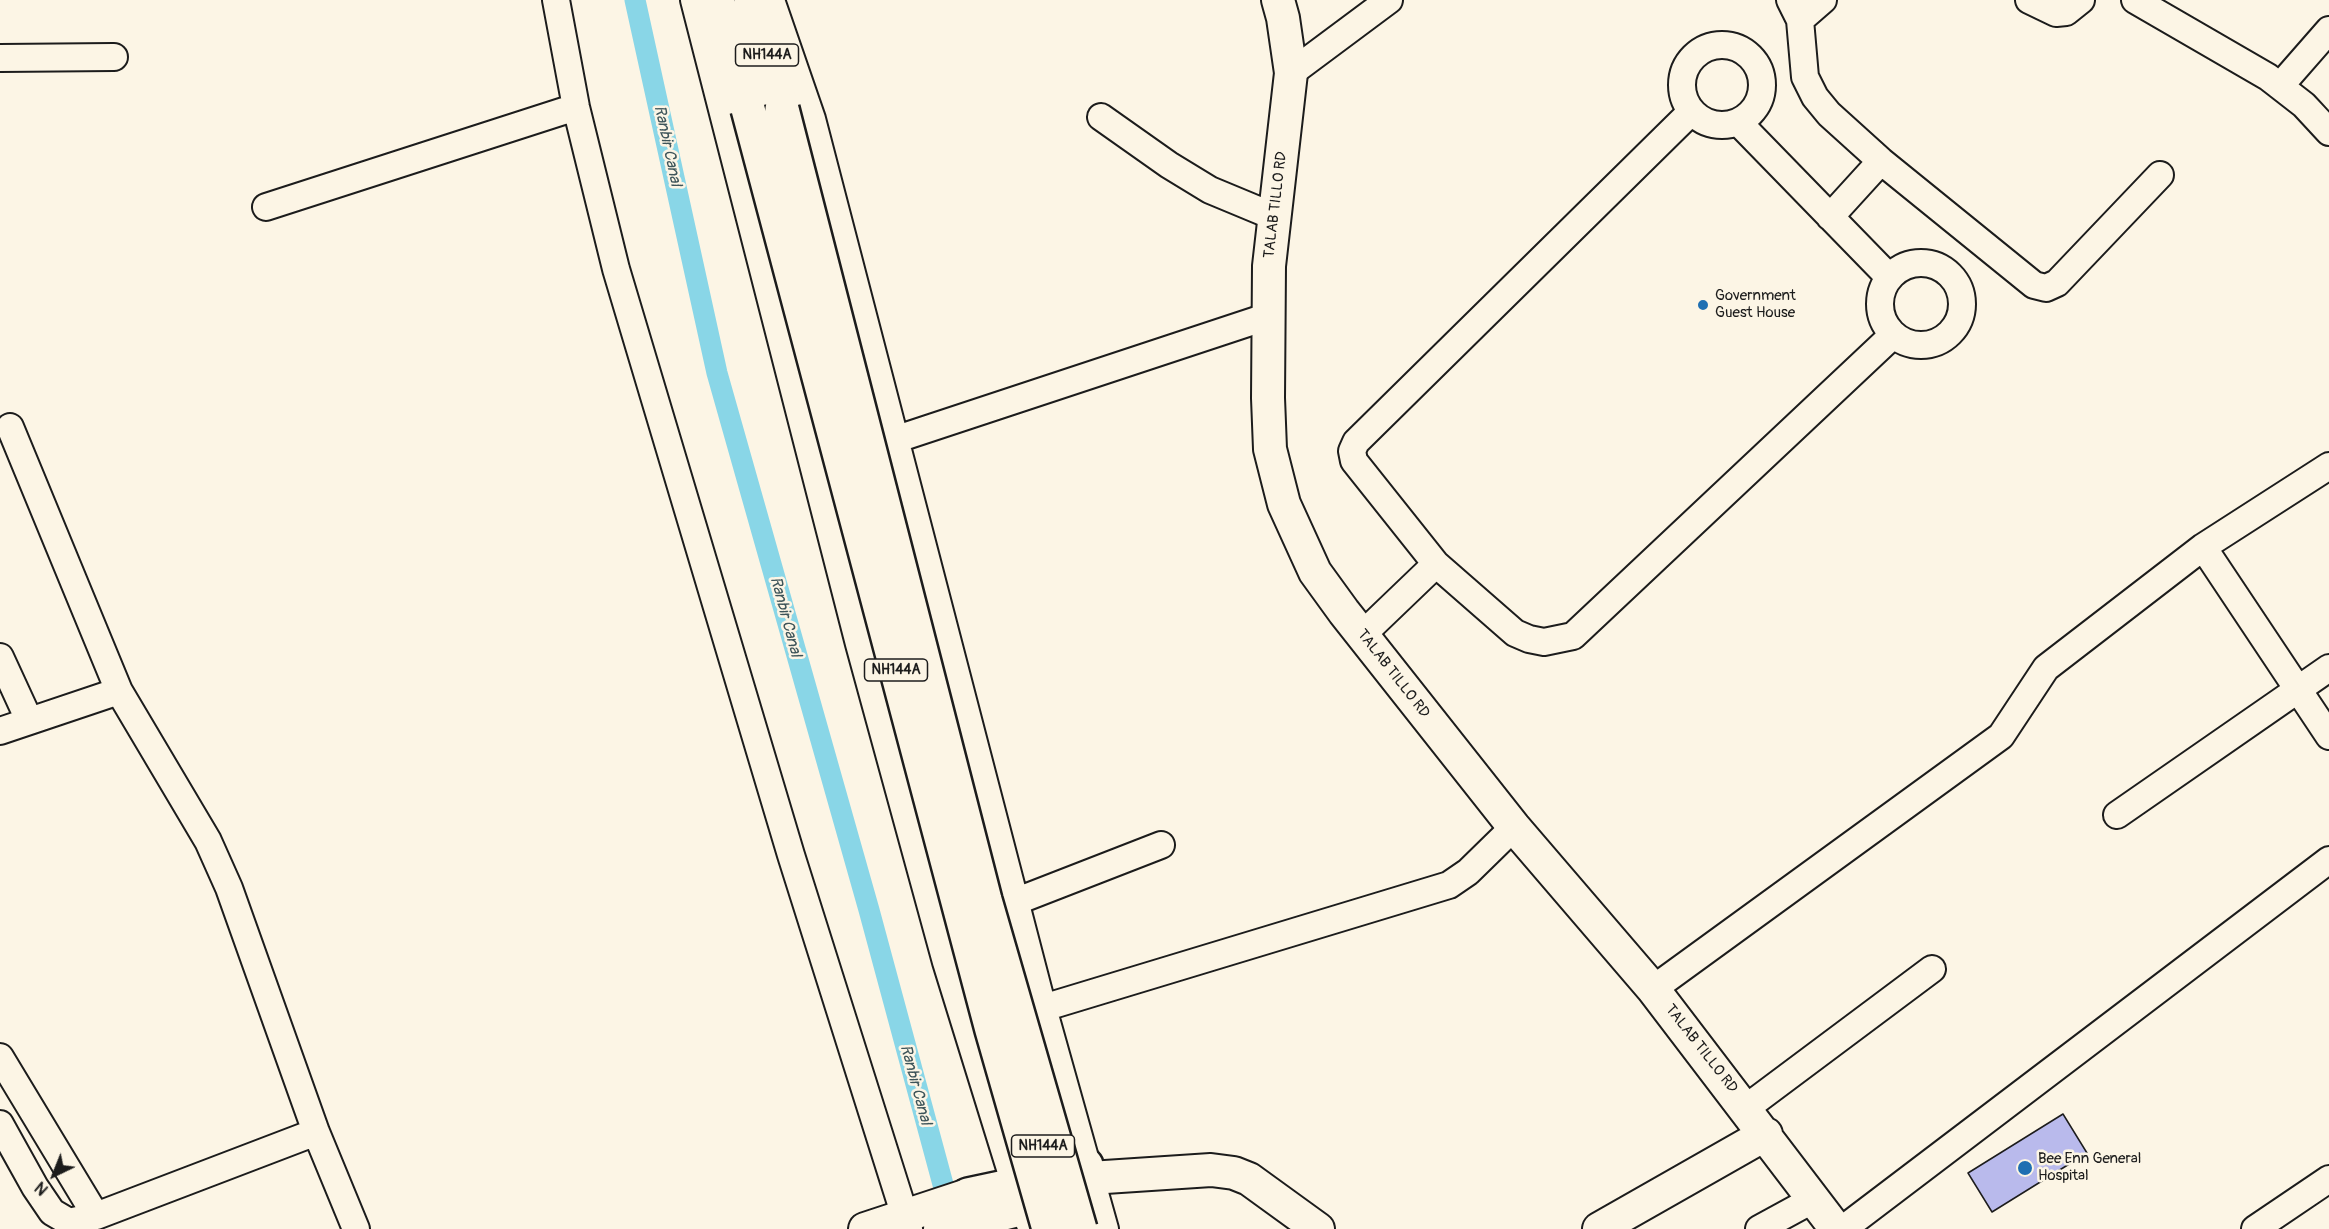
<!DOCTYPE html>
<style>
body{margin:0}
#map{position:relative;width:2329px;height:1229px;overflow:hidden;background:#fcf5e5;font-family:Pangolin,sans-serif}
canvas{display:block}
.north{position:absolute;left:24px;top:1145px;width:60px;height:60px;-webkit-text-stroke:4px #fcf5e5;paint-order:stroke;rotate:223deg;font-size:16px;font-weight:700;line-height:24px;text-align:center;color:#1c1c1c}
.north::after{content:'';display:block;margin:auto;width:21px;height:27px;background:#1c1c1c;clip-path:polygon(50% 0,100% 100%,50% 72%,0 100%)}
</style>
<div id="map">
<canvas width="2329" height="1229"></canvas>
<div class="north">N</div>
</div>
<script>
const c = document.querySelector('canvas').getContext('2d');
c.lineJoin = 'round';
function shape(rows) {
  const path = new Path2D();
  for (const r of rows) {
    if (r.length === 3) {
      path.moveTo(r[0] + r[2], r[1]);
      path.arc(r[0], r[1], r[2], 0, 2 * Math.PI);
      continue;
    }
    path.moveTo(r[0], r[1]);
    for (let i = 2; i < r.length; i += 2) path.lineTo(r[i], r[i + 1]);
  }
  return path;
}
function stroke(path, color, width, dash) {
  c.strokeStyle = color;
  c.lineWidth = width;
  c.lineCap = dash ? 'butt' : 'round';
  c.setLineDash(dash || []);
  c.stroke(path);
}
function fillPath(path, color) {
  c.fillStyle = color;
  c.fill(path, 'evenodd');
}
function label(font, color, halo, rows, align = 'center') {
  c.font = font + ' Pangolin,sans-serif';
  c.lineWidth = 5;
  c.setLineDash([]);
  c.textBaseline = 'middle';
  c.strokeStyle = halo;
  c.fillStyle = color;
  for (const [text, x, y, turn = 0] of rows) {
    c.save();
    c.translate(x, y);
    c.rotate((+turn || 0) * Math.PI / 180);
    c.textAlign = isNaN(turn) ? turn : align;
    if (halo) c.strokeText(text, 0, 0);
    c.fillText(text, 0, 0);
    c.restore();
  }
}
const canal = shape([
 [635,0,717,373,869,910,951,1214]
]);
const building = shape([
 [2063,1114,2087,1153,1992,1212,1968,1173,2063,1114]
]);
const minor = shape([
 [556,0,576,107,616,269,791,855,909,1229],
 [694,0,859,644,946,962,1020,1201,1032,1229],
 [771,0,812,119,1043,1008,1105,1229],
 [1790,0,1800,20,1805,77,1815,97,1829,114,1881,161,2034,285,2046,288,2057,283,2160,175],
 [2029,0,2056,13,2066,12,2081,0],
 [2135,0,2268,77,2304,105,2329,132],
 [1800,20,1823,0],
 [1722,85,40],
 [0,58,114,57],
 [1291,73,1389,0],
 [2280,86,2329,30],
 [1101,117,1169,165,1210,190,1275,217],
 [1739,123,1889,277],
 [266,207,576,107],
 [1830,217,1881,161],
 [1921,304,41],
 [10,427,119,691,208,841,229,888,316,1132,356,1229],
 [894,440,1269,316],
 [2203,547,2329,736],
 [1436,564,1354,461,1352,451,1356,442,1691,112],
 [1362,635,1436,564,1515,633,1529,639,1544,642,1573,636,1893,335],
 [0,657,29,720],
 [0,731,119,691],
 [2117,815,2329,668],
 [1017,901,1161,845],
 [1653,989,2001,736,2046,668,2203,547,2329,466],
 [1043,1008,1449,885,1468,872,1514,827],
 [0,1057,96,1216],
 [1746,1108,1932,969],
 [0,1124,35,1187,52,1212,69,1222,96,1216,316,1132],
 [1759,1229,1814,1199],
 [1843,1229,2329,860],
 [2255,1229,2329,1179]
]);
const major = shape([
 [1278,0,1283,18,1291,73,1269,266,1268,398,1270,449,1284,504,1315,572,1344,612,1514,827,1653,989,1836,1229],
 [1090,1178,1211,1170,1234,1173,1249,1179,1318,1229],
 [865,1229,968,1195],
 [940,1229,976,1220],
 [1599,1229,1766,1134]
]);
const highway = shape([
 [717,0,748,109],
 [751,0,782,109],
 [968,1195,1015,1185,1019,1167,1025,1157,1046,1145,1069,1149,1086,1165],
 [976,1220,1024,1208,1052,1219,1064,1217,1075,1211,1084,1202,1089,1190,1090,1178]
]);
const highwayBridge = shape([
 [748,109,992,1030,1049,1229],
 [782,109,985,900,1080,1229]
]);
const markers = [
 [1703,305,6,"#1f6fb2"],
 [2025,1168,8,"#1f6fb2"]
];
const shields = [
 [767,55,63],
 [896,670,63],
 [1043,1146,63]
];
const shieldNames = [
 ["NH144A",767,55],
 ["NH144A",896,670],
 ["NH144A",1043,1146]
];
const streetNames = [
 ["TALAB TILLO RD",1276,205,-83],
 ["TALAB TILLO RD",1393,674,52],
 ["TALAB TILLO RD",1701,1049,52]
];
const poiNames = [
 ["Government",1715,296],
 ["Guest House",1715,313],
 ["Bee Enn General",2038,1159],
 ["Hospital",2038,1176]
];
const waterNames = [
 ["Ranbir Canal",667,146,78],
 ["Ranbir Canal",785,617,75],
 ["Ranbir Canal",915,1085,75]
];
stroke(canal, '#89d6e7', 21);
fillPath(building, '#b9baec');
stroke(building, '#1c1c1c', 1.5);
stroke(minor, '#1c1c1c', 30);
stroke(major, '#1c1c1c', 36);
stroke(highway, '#1c1c1c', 38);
stroke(minor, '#fcf5e5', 26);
stroke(major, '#fcf5e5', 32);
stroke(highway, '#fcf5e5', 33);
stroke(highwayBridge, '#1c1c1c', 38, []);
stroke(highwayBridge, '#fcf5e5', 33);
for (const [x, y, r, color] of markers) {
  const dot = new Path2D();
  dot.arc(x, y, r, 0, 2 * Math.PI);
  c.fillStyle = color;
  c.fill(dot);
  stroke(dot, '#fcf5e5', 2);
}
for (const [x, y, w] of shields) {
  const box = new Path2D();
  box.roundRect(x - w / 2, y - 11, w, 22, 4.5);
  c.fillStyle = '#fcf5e5';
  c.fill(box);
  stroke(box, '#1c1c1c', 1.5);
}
label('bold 14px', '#1c1c1c', null, shieldNames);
label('15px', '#1c1c1c', '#fcf5e5', streetNames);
label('15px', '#1c1c1c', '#fcf5e5', poiNames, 'left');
label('italic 16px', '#3d5459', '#fcf5e5', waterNames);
</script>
